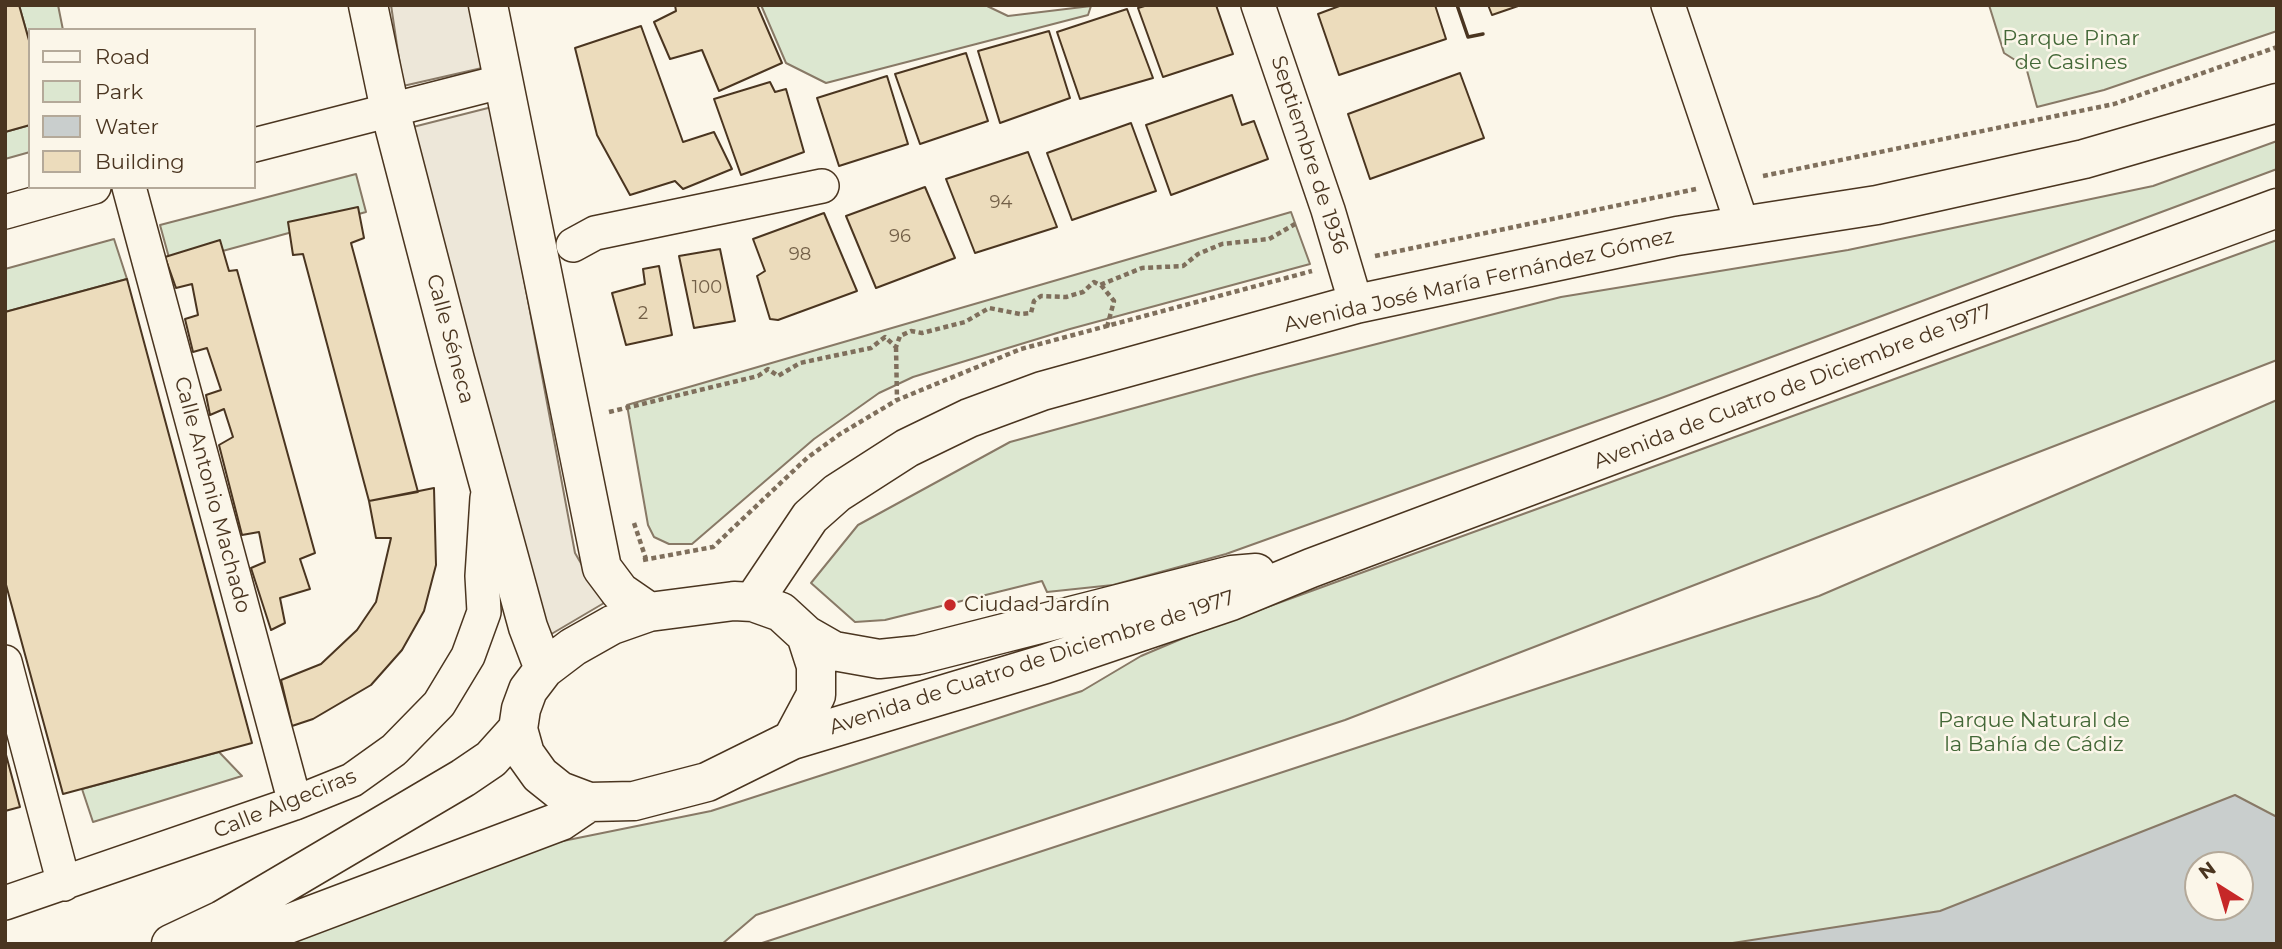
<!DOCTYPE html>
<meta charset="utf-8">
<style>
body{margin:0}
#map{position:relative;width:2282px;height:949px;overflow:hidden;background:#fbf6e9;font-family:Montserrat,sans-serif}
canvas{display:block}
.frame{position:absolute;inset:0;border:7px solid #4a3520;pointer-events:none}
.legend{position:absolute;left:28px;top:28px;width:228px;height:161px;box-sizing:border-box;background:#fbf6e9;border:2px solid #b4a999;margin:0;padding:9px 12px;list-style:none;font-size:21px;color:#4a3520}
.legend li{display:flex;align-items:center;gap:14px;height:35px}
.legend b{width:35px;border:2px solid #b4a999}
.north{position:absolute;left:2184px;top:851px;width:70px;height:70px;box-sizing:border-box;background:#fbf6e9;border:2px solid #b4a999;border-radius:50%;rotate:323deg;font-size:19px;font-weight:700;line-height:28px;text-align:center;color:#4a3520}
.north::after{content:'';display:block;margin:auto;width:24px;height:32px;background:#c62828;clip-path:polygon(50% 0,100% 100%,50% 72%,0 100%)}
</style>
<div id="map">
<canvas width="2282" height="949"></canvas>
<div class="frame"></div>
<ul class="legend">
<li><b style="height:9px;background:#fbf6e9"></b>Road</li>
<li><b style="height:19px;background:#dce7d0"></b>Park</li>
<li><b style="height:19px;background:#c9cecd"></b>Water</li>
<li><b style="height:19px;background:#ecdcbc"></b>Building</li>
</ul>
<div class="north">N</div>
</div>
<script>
const c = document.querySelector('canvas').getContext('2d');
c.lineJoin = 'round';
function fillPath(path, color) {
  c.fillStyle = color;
  c.fill(path, 'evenodd');
}
function shape(rows) {
  const path = new Path2D();
  for (const r of rows) {
    path.moveTo(r[0], r[1]);
    for (let i = 2; i < r.length; i += 2) path.lineTo(r[i], r[i + 1]);
  }
  return path;
}
function stroke(path, color, width, dash) {
  c.strokeStyle = color;
  c.lineWidth = width;
  c.lineCap = dash ? 'butt' : 'round';
  c.setLineDash(dash || []);
  c.stroke(path);
}
function label(font, color, halo, rows, align = 'center') {
  c.font = font + ' Montserrat,sans-serif';
  c.lineWidth = 5;
  c.setLineDash([]);
  c.textBaseline = 'middle';
  c.strokeStyle = halo;
  c.fillStyle = color;
  for (const [text, x, y, turn = 0] of rows) {
    c.save();
    c.translate(x, y);
    c.rotate((+turn || 0) * Math.PI / 180);
    c.textAlign = isNaN(turn) ? turn : align;
    if (halo) c.strokeText(text, 0, 0);
    c.fillText(text, 0, 0);
    c.restore();
  }
}
const green = shape([
 [19,5,58,5,63,30,30,30,30,44,19,5],
 [761,5,985,5,1008,16,1091,6,1088,15,826,83,786,63,761,5],
 [1989,5,2277,5,2277,31,2104,90,2037,107,2026,67,2004,53,1989,5],
 [30,125,30,152,5,159,5,132,30,125],
 [2277,141,2277,169,1664,397,1226,554,1113,585,1047,592,1042,581,885,620,855,622,811,583,858,525,1010,442,1255,375,1561,297,1848,250,2153,186,2277,141],
 [356,174,366,212,171,265,160,225,356,174],
 [1291,212,1310,264,1070,329,913,377,879,393,814,439,692,544,669,544,654,537,648,525,627,405,1291,212],
 [114,239,127,279,5,312,5,269,114,239],
 [2277,240,2277,360,1345,720,756,915,722,944,284,944,558,842,711,811,1082,691,1141,656,1193,634,2277,240],
 [2277,400,2277,944,759,944,1819,596,2277,400],
 [2198,865,2240,865,2240,907,2198,907,2198,865],
 [219,752,242,776,93,822,82,789,219,752]
]);
const parking = shape([
 [391,5,470,5,482,68,403,86,391,5],
 [492,107,575,553,604,603,548,636,409,128,492,107]
]);
const water = shape([
 [2235,795,2277,817,2277,944,1726,944,1940,911,2235,795],
 [2198,865,2240,865,2240,907,2198,907,2198,865]
]);
const building = shape([
 [5,5,19,5,30,44,30,125,5,132,5,5],
 [675,5,757,5,782,63,719,91,702,50,670,59,654,22,676,11,675,5],
 [1148,5,1216,5,1233,54,1163,77,1138,8,1148,5],
 [1342,5,1435,5,1446,39,1339,75,1318,14,1342,5],
 [1488,5,1521,5,1492,15,1488,5],
 [1127,9,1153,78,1080,99,1057,32,1127,9],
 [641,26,683,142,714,132,732,169,683,189,675,181,630,195,597,135,575,48,641,26],
 [1049,31,1070,98,1000,123,978,51,1049,31],
 [966,53,988,121,920,144,895,74,966,53],
 [1460,73,1484,138,1370,179,1348,114,1460,73],
 [887,76,908,144,839,166,817,98,887,76],
 [770,82,775,92,786,89,804,152,741,175,714,99,770,82],
 [1232,95,1242,125,1254,121,1268,159,1171,195,1146,125,1232,95],
 [1131,123,1156,191,1072,220,1047,153,1131,123],
 [1028,152,1057,227,975,253,946,179,1028,152],
 [925,187,955,258,876,288,846,216,925,187],
 [358,207,364,238,351,243,418,492,369,501,303,254,293,255,288,222,358,207],
 [824,213,857,291,778,320,770,319,757,276,765,271,753,239,824,213],
 [220,240,229,271,237,270,315,553,300,559,310,589,280,598,285,623,271,630,251,568,265,562,259,532,242,535,219,445,233,437,224,409,210,415,206,395,221,390,207,348,193,352,185,319,198,315,192,284,176,288,165,257,220,240],
 [720,249,735,321,694,328,679,256,720,249],
 [659,266,672,335,626,345,612,293,645,284,643,269,659,266],
 [127,279,252,743,63,794,5,581,5,312,127,279],
 [434,488,436,565,424,611,402,650,371,685,313,719,292,726,281,680,321,664,357,630,376,602,391,538,376,538,369,501,434,488],
 [5,751,20,807,5,811,5,751]
]);
const path = shape([
 [1763,176,2114,104,2277,47],
 [1375,256,1696,189],
 [1101,285,1114,301,1107,327],
 [896,347,897,400],
 [609,412,758,376,768,369,778,376,800,363,871,348,885,337,896,347,900,336,911,331,922,333,965,322,989,308,1020,314,1031,313,1034,301,1041,296,1066,297,1083,292,1094,282,1100,285,1142,268,1183,266,1198,254,1222,244,1269,239,1295,224],
 [634,523,646,559],
 [643,560,713,547,807,458,840,434,897,400,1021,349,1312,271]
]);
const street = shape([
 [1258,5,1328,210,1356,304],
 [1668,5,1742,224],
 [254,145,504,81],
 [129,187,295,803],
 [5,212,94,187],
 [573,245,595,233,822,186],
 [5,662,64,884],
 [5,903,295,803,352,780,394,750,439,704,468,656,484,612,482,576,487,498]
]);
const secondary = shape([
 [368,5,390,110,455,360,528,627,544,669],
 [488,5,602,568,620,592,649,612],
 [734,601,753,602,781,612,806,635,816,666,816,695,792,740,707,782,634,801,589,802,560,791,540,775,525,754,518,729,521,709,528,690,544,669,573,647,612,625,649,612,734,601],
 [753,602,810,517,837,493,907,448,969,418,1042,391,1356,304,1677,236,1877,205,2084,159,2277,103],
 [806,635,834,651,879,659,918,655,1232,575,1256,573],
 [792,740,1045,664,1231,601,1311,568,1942,331,2277,208],
 [171,944,222,920,463,778,491,759,518,729],
 [235,944,561,821,589,802]
]);
const wall = shape([
 [1457,5,1468,37,1483,34]
]);
const markers = [
 [950,605,7,"#c62828"]
];
const numberNames = [
 ["94",1001,203],
 ["96",900,237],
 ["98",800,255],
 ["100",707,288],
 ["2",643,314]
];
const parkNames = [
 ["Parque Pinar",2071,39],
 ["de Casines",2071,63],
 ["Parque Natural de",2034,721],
 ["la Bahía de Cádiz",2034,745]
];
const streetNames = [
 ["Septiembre de 1936",1309,155,72],
 ["Avenida José María Fernández Gómez",1479,281,-13],
 ["Calle Séneca",450,339,75],
 ["Avenida de Cuatro de Diciembre de 1977",1793,387,-21],
 ["Calle Antonio Machado",212,495,75],
 ["Avenida de Cuatro de Diciembre de 1977",1032,663,-18],
 ["Calle Algeciras",285,804,-22]
];
const poiNames = [
 ["Ciudad Jardín",964,605]
];
fillPath(green, '#dce7d0');
stroke(green, '#887966', 2);
fillPath(parking, '#ede7d9');
stroke(parking, '#887966', 2);
fillPath(water, '#c9cecd');
stroke(water, '#887966', 2);
fillPath(building, '#ecdcbc');
stroke(building, '#4a3520', 2);
stroke(street, '#4a3520', 36);
stroke(secondary, '#4a3520', 41);
stroke(path, '#7f6f5c', 4.5, [5, 3.5]);
stroke(street, '#fbf6e9', 33);
stroke(secondary, '#fbf6e9', 38);
stroke(wall, '#4a3520', 3.5);
for (const [x, y, r, color] of markers) {
  const dot = new Path2D();
  dot.arc(x, y, r, 0, 2 * Math.PI);
  c.fillStyle = color;
  c.fill(dot);
  stroke(dot, '#fbf6e9', 2.5);
}
label('18px', '#725f47', null, numberNames);
label('21px', '#436837', '#fbf6e9', parkNames);
label('21px', '#4a3520', '#fbf6e9', streetNames);
label('21px', '#4a3520', '#fbf6e9', poiNames, 'left');
</script>
